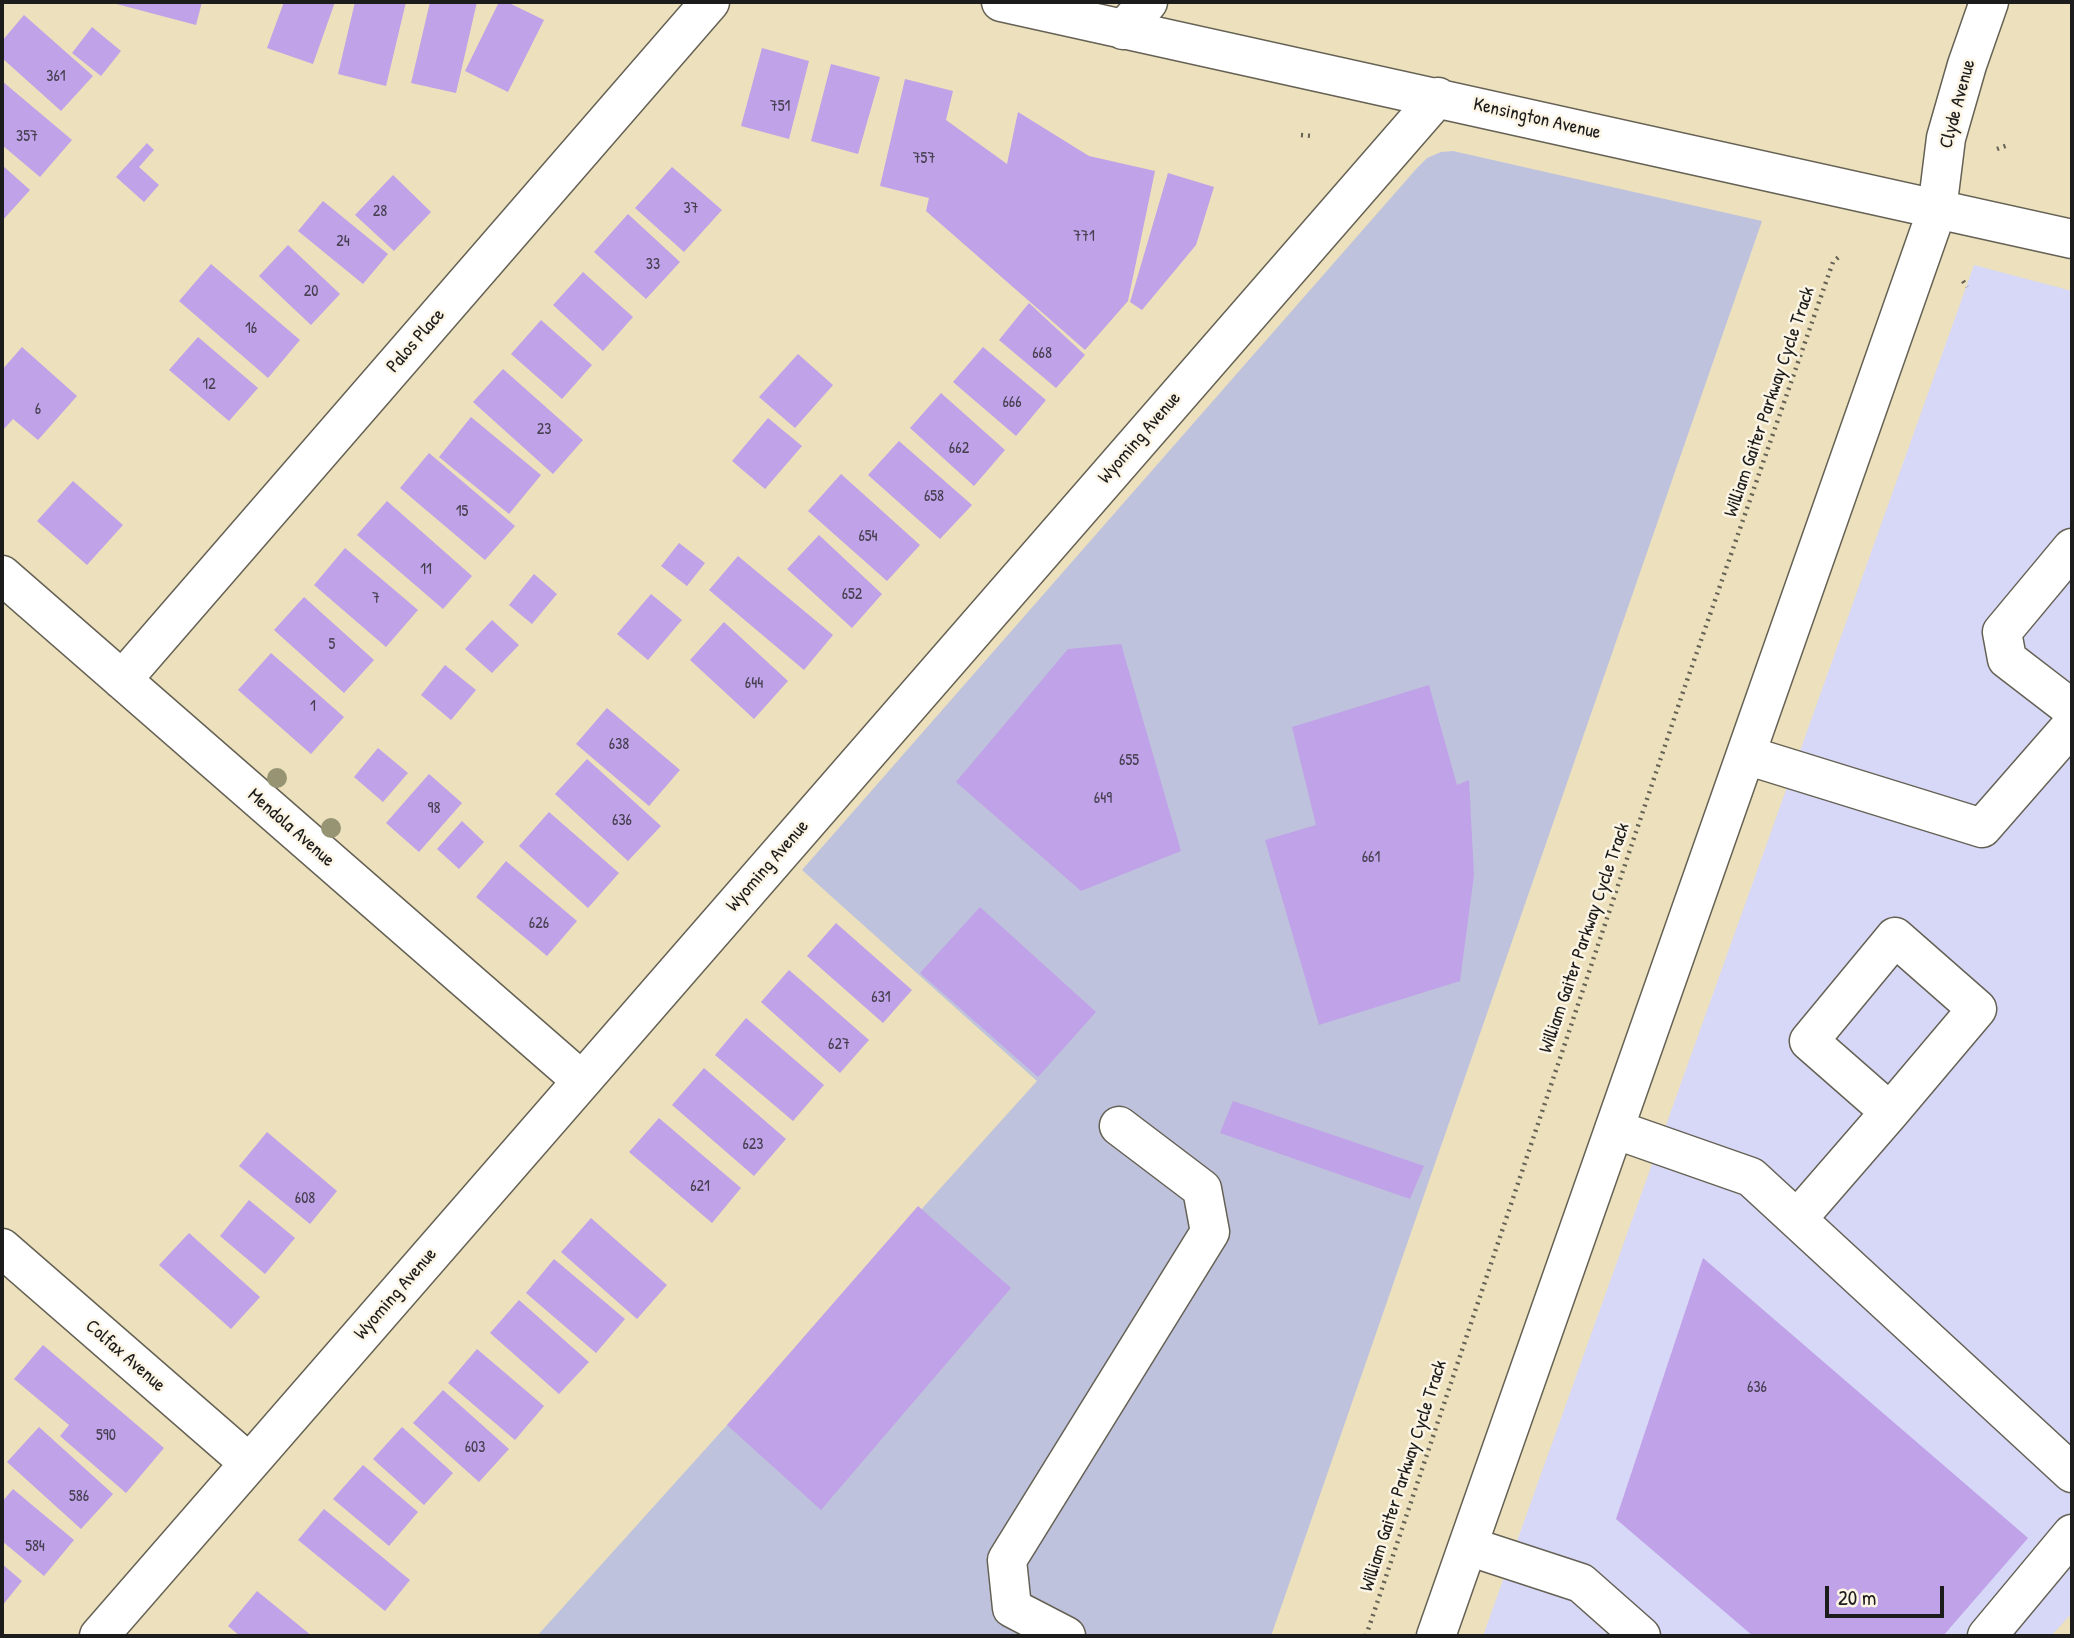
<!DOCTYPE html>
<style>
body{margin:0}
#map{position:relative;width:2074px;height:1638px;overflow:hidden;background:#ece0bd;font-family:"Patrick Hand",sans-serif}
canvas{display:block}
.frame{position:absolute;inset:0;border:4px solid #1c1c1c;pointer-events:none}
.scale{position:absolute;left:1825px;top:1586px;width:119px;height:32px;box-sizing:border-box;border:4px solid #1c1c1c;border-top:0;padding-left:9px;font-size:21px;line-height:24px;white-space:nowrap;color:#1c1c1c;-webkit-text-stroke:5px #fcf5e5;paint-order:stroke}
</style>
<div id="map">
<canvas width="2074" height="1638"></canvas>
<div class="frame"></div>
<div class="scale">20 m</div>
</div>
<script>
const c = document.querySelector('canvas').getContext('2d');
c.lineJoin = 'round';
function fillPath(path, color) {
  c.fillStyle = color;
  c.fill(path, 'evenodd');
}
function shape(rows) {
  const path = new Path2D();
  for (const r of rows) {
    path.moveTo(r[0], r[1]);
    for (let i = 2; i < r.length; i += 2) path.lineTo(r[i], r[i + 1]);
  }
  return path;
}
function stroke(path, color, width, dash) {
  c.strokeStyle = color;
  c.lineWidth = width;
  c.lineCap = dash ? 'butt' : 'round';
  c.setLineDash(dash || []);
  c.stroke(path);
}
function label(font, color, halo, rows, align = 'center') {
  c.font = font + ' "Patrick Hand",sans-serif';
  c.lineWidth = 5;
  c.setLineDash([]);
  c.textBaseline = 'middle';
  c.strokeStyle = halo;
  c.fillStyle = color;
  for (const [text, x, y, turn = 0] of rows) {
    c.save();
    c.translate(x, y);
    c.rotate((+turn || 0) * Math.PI / 180);
    c.textAlign = isNaN(turn) ? turn : align;
    if (halo) c.strokeText(text, 0, 0);
    c.fillText(text, 0, 0);
    c.restore();
  }
}
const built = shape([
 [1974,265,2072,291,2072,1613,2051,1636,1483,1636]
]);
const industrial = shape([
 [1453,151,1762,221,1271,1636,537,1636,1037,1081,802,870,1417,168,1427,158,1441,152]
]);
const building = shape([
 [109,2,202,2,196,25],
 [284,2,335,2,313,64,267,48],
 [355,2,406,2,386,86,338,74],
 [430,2,477,2,456,93,411,83],
 [499,2,507,2,544,20,508,92,465,71],
 [24,15,93,76,61,111,2,58,2,41],
 [92,27,121,51,101,76,72,53],
 [762,48,809,61,789,139,741,126],
 [831,64,880,77,858,154,811,141],
 [905,79,953,91,946,120,1007,164,1018,112,1089,156,1155,171,1128,301,1085,350,926,211,929,198,880,186],
 [2,81,72,140,40,177,2,145],
 [147,143,154,150,139,167,159,185,144,202,116,177],
 [2,165,30,190,2,221],
 [672,167,722,210,684,252,635,208],
 [1168,173,1214,187,1196,245,1142,310,1130,302],
 [393,175,431,212,394,251,355,215],
 [323,201,388,254,363,284,298,231],
 [628,214,680,262,646,299,594,252],
 [288,245,340,294,311,325,259,276],
 [211,264,300,340,268,378,179,301],
 [583,272,633,317,603,351,553,305],
 [1029,303,1085,355,1056,388,999,340],
 [541,320,592,365,562,399,511,354],
 [198,337,258,388,229,421,169,370],
 [22,347,77,396,38,440,13,419,2,431,2,370],
 [983,347,1046,400,1016,436,953,382],
 [798,354,833,385,795,428,759,397],
 [503,369,583,440,553,474,473,402],
 [941,393,1005,450,974,486,910,428],
 [471,417,541,475,509,514,439,457],
 [768,418,802,446,765,489,732,461],
 [899,441,972,505,940,539,868,475],
 [429,453,515,526,485,560,400,488],
 [841,474,920,545,887,581,808,511],
 [73,481,123,525,87,565,37,521],
 [387,501,472,576,443,609,357,535],
 [819,535,882,594,852,628,787,569],
 [679,543,705,563,687,586,661,566],
 [345,548,418,610,386,647,314,585],
 [738,556,833,635,804,670,709,590],
 [534,574,557,594,532,624,509,605],
 [651,594,682,620,648,660,617,634],
 [304,597,374,660,344,693,274,630],
 [492,620,519,645,492,673,465,649],
 [724,622,788,681,754,719,690,660],
 [1121,644,1181,851,1081,891,956,782,1068,649],
 [271,653,344,717,311,754,238,690],
 [445,665,476,690,451,720,421,695],
 [1429,685,1457,785,1469,780,1474,875,1460,981,1319,1025,1265,840,1316,825,1292,727],
 [607,708,680,770,649,806,576,744],
 [378,748,408,773,383,802,354,777],
 [587,759,661,826,628,861,555,794],
 [429,774,462,803,419,852,386,823],
 [549,812,619,873,588,908,519,846],
 [462,821,484,842,459,869,437,849],
 [506,861,577,921,547,956,476,897],
 [980,907,1096,1012,1038,1077,920,973],
 [836,923,912,990,883,1023,807,956],
 [789,970,869,1040,840,1073,761,1002],
 [746,1018,824,1085,793,1121,715,1055],
 [704,1068,786,1139,754,1176,672,1105],
 [1233,1101,1424,1166,1410,1199,1220,1133],
 [659,1118,741,1188,712,1223,629,1152],
 [267,1132,337,1191,310,1224,239,1166],
 [249,1200,295,1238,265,1274,220,1236],
 [918,1206,1011,1288,821,1510,727,1425],
 [591,1218,667,1285,637,1319,561,1252],
 [189,1233,260,1297,231,1329,159,1265],
 [1703,1258,2028,1538,1943,1636,1753,1636,1616,1519],
 [554,1259,625,1319,596,1353,526,1293],
 [519,1300,589,1362,559,1394,490,1333],
 [43,1345,164,1448,126,1493,60,1436,69,1425,14,1379],
 [477,1349,544,1406,515,1440,448,1383],
 [443,1390,509,1449,479,1482,413,1423],
 [39,1427,113,1494,81,1529,7,1462],
 [402,1427,453,1473,424,1505,373,1459],
 [363,1465,418,1512,389,1546,333,1499],
 [13,1489,74,1540,44,1576,2,1541,2,1502],
 [324,1509,410,1580,385,1611,298,1540],
 [2,1564,22,1581,2,1606],
 [257,1591,312,1636,240,1636,228,1626]
]);
const path = shape([
 [1301,135,1312,136],
 [1997,149,2008,145],
 [1963,281,1967,287],
 [1366,1636,1683,692,1833,262,1841,255]
]);
const minor = shape([
 [1001,2,2072,239],
 [1123,30,1148,2],
 [2072,548,2002,632,2007,659,2072,709],
 [2,575,581,1080],
 [122,680,710,2],
 [1746,755,1982,828,2072,725],
 [1614,1129,1751,1177,2072,1473],
 [1798,1218,1890,1112,1977,1009,1895,937,1809,1041,1890,1112],
 [2,1248,249,1463],
 [1468,1546,1581,1583,1641,1636],
 [99,1636,1438,97],
 [1066,1636,1012,1608,1007,1560,1210,1232,1202,1189,1119,1126],
 [1436,1636,1937,210,1946,138,1967,65,1989,2],
 [1987,1636,2072,1534]
]);
const trees = [
 [277,778],
 [331,828]
];
const numberNames = [
 ["361",56,77],
 ["751",780,107],
 ["357",27,137],
 ["757",924,159],
 ["37",691,209],
 ["28",380,212],
 ["771",1084,237],
 ["24",343,242],
 ["33",653,265],
 ["20",311,292],
 ["16",251,329],
 ["668",1042,354],
 ["12",209,385],
 ["666",1012,403],
 ["6",38,410],
 ["23",544,430],
 ["662",959,449],
 ["658",934,497],
 ["15",462,512],
 ["654",868,537],
 ["11",426,570],
 ["652",852,595],
 ["7",376,599],
 ["5",332,645],
 ["644",754,684],
 ["1",313,707],
 ["638",619,745],
 ["655",1129,761],
 ["649",1103,799],
 ["98",434,809],
 ["636",622,821],
 ["661",1371,858],
 ["626",539,924],
 ["631",881,998],
 ["627",839,1045],
 ["623",753,1145],
 ["621",700,1187],
 ["608",305,1199],
 ["636",1757,1388],
 ["590",106,1436],
 ["603",475,1448],
 ["586",79,1497],
 ["584",35,1547]
];
const streetNames = [
 ["Clyde Avenue",1958,104,-75],
 ["Kensington Avenue",1537,119,13],
 ["Palos Place",416,341,-49],
 ["William Gaiter Parkway Cycle Track",1770,402,-71],
 ["Wyoming Avenue",1140,438,-49],
 ["Mendola Avenue",291,828,41],
 ["Wyoming Avenue",768,866,-49],
 ["William Gaiter Parkway Cycle Track",1585,938,-71],
 ["Wyoming Avenue",396,1294,-49],
 ["Colfax Avenue",125,1356,41],
 ["William Gaiter Parkway Cycle Track",1404,1476,-72]
];
fillPath(built, '#d7d7f8');
fillPath(industrial, '#bfc2dd');
fillPath(building, '#bfa2e7');
stroke(minor, '#656154', 41);
stroke(path, '#656154', 4.5, [2, 5]);
stroke(minor, '#fff', 38);
c.fillStyle = '#969472';
for (const [x, y] of trees) {
  c.beginPath();
  c.arc(x, y, 10, 0, 2 * Math.PI);
  c.fill();
}
label('16px', '#453e4f', null, numberNames);
label('19px', '#1c1c1c', '#fcf5e5', streetNames);
</script>
